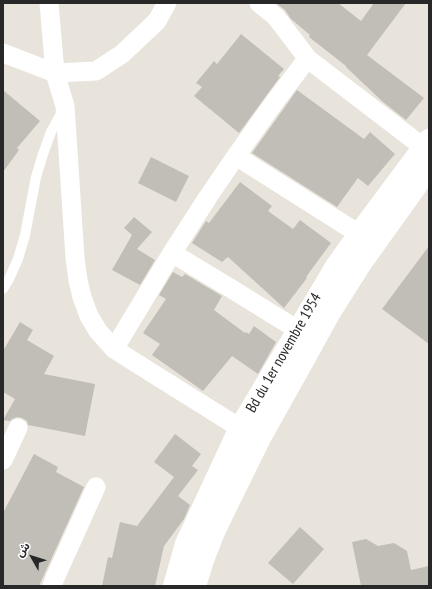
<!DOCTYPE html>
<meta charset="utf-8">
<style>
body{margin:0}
#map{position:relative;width:432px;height:589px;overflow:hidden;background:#e9e4db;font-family:"PT Sans Narrow","Noto Sans Arabic",sans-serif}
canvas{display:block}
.frame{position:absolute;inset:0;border:4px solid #282828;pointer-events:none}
.north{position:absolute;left:12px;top:537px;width:40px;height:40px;-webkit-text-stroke:3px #fff;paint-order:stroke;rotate:309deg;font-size:11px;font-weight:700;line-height:16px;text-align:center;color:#282828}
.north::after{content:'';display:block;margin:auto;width:14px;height:18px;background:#282828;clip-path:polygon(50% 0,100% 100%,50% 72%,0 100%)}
</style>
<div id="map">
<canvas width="432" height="589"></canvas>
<div class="frame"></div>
<div class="north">ش</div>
</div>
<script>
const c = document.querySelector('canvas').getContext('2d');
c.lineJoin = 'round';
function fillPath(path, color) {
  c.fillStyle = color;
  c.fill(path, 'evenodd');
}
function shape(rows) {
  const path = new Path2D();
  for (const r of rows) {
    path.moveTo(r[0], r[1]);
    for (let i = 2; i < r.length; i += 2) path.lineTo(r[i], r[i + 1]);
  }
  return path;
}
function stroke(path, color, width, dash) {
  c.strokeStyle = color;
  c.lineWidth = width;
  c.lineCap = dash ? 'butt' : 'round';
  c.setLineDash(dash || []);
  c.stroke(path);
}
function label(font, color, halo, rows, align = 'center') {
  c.font = font + ' "PT Sans Narrow",sans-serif';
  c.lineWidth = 3;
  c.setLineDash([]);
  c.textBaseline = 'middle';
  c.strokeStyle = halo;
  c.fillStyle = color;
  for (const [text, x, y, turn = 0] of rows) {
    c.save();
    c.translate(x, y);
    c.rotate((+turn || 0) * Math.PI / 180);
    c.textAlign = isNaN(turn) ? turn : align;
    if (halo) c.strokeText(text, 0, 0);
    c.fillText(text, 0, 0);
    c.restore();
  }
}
const building = shape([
 [276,3,338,3,361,21,374,3,406,3,367,55,424,98,406,120,383,102,346,67,346,66,309,37,310,35,291,19,285,10],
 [241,34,284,69,278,76,280,77,239,133,194,96,202,87,196,83,214,61,217,64],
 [3,90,40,121,17,148,19,150,3,172],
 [297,90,364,139,370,132,395,154,368,186,358,178,337,207,252,153],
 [151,157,189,176,176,202,138,183],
 [240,182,272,206,268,211,293,229,300,220,331,243,306,277,307,278,284,308,228,257,222,262,192,243,206,221,209,223],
 [134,217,152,232,137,249,155,260,140,285,112,270,132,235,124,228],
 [429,246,429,344,382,309],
 [173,272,182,277,185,274,222,296,214,310,245,333,246,332,249,334,254,326,276,342,258,374,232,356,203,391,152,355,160,344,143,333,166,299,159,295],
 [20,322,33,330,27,340,54,356,44,374,95,384,85,436,28,425,27,421,22,418,17,417,12,419,10,421,3,420,15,399,3,392,3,351],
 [175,434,201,454,192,466,198,470,178,496,190,505,184,519,164,546,155,586,102,586,108,557,112,558,120,522,137,526,174,477,154,462],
 [34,454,58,467,56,472,84,487,39,586,3,586,3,513],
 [300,527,324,549,293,584,268,563],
 [366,539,378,546,394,543,407,551,411,570,429,566,429,586,361,586,352,542]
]);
const service = shape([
 [3,289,9,279,18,259,25,235,36,177,43,154,51,132,63,110]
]);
const minor = shape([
 [49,3,55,73,65,106,75,258,78,280,82,297,89,316,98,331,114,349,152,373,240,428,254,435],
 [259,3,276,17,308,59,423,147],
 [3,53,55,73,96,71,122,54,157,21,167,3],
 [236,156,359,234],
 [298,330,230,288,172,253,208,197,236,156,276,100,304,63,308,59],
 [114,349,172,253],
 [3,460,18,428],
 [52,586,55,578,96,487]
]);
const tertiary = shape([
 [174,586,186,544,240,428,337,265,359,234,429,140],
 [195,586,203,560,213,534,226,507,260,438,307,354,330,312,361,263,429,168]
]);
const streetNames = [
 ["Bd du 1er novembre 1954",284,353,-60]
];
fillPath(building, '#c1beb7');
stroke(service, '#fff', 10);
stroke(minor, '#fff', 19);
stroke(tertiary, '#fff', 22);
label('15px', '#282828', '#fff', streetNames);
</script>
